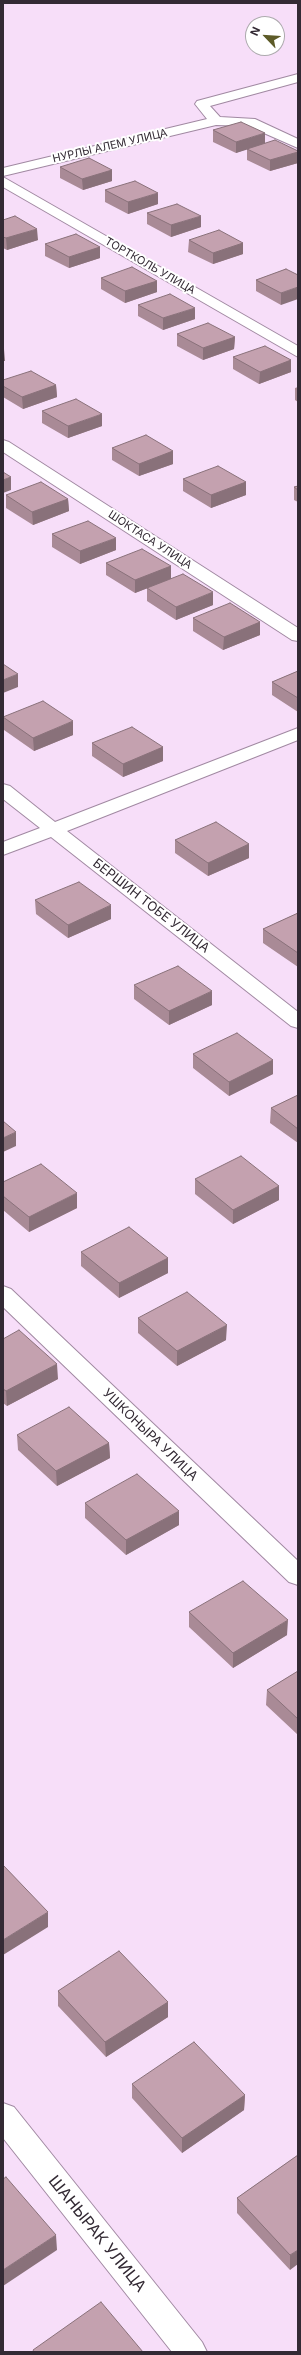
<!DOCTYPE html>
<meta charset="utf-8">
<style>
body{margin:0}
#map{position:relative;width:301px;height:2355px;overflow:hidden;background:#f7def9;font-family:Inter,sans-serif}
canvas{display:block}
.frame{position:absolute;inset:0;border:4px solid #332a34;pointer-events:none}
.north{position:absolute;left:245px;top:16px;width:40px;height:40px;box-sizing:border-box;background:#fff;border:1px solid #adaaae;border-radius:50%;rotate:295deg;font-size:11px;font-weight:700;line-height:16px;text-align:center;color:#332a34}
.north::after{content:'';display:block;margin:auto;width:14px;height:18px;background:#5d5b28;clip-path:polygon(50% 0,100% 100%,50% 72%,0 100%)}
</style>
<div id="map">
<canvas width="301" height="2355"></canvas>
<div class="frame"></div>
<div class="north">N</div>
</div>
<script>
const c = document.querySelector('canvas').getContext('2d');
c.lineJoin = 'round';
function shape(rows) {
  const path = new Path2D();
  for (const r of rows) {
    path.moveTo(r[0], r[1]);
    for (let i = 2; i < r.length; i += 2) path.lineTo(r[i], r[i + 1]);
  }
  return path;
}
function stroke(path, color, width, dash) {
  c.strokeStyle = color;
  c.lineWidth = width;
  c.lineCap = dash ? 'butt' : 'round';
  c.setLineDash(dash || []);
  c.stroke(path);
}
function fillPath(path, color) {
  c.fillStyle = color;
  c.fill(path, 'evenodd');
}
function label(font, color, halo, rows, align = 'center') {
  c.font = font + ' Inter,sans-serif';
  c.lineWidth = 4;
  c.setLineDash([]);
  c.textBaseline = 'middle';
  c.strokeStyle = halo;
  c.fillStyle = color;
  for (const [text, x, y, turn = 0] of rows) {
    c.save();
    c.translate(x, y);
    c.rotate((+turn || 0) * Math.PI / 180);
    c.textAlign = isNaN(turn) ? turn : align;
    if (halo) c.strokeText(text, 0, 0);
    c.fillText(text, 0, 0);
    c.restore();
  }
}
const minor = shape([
 [298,74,298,82,210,106,220,117,255,119,298,139,298,148,248,126,216,125,3,176,3,168,207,119,195,104,197,101,298,74],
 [3,177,298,346,298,357,3,187,3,177],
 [3,440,9,442,298,628,298,641,292,640,3,452,3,440],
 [298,728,298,740,67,831,298,1012,298,1028,291,1026,51,837,3,855,3,842,40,828,3,799,3,784,10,786,55,822,298,728],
 [3,1286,11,1289,298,1561,298,1585,289,1582,3,1307,3,1286],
 [3,2103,14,2107,202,2342,207,2352,172,2352,3,2138,3,2103]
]);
const wall = shape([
 [213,130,265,143,298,151,298,163,270,171,247,160,247,149,236,153,213,142],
 [60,167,112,170,112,181,83,190,60,178],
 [297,174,298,174,298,186,297,185],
 [105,190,158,204,128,214,105,202],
 [147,213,201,227,171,237,147,224],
 [3,220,38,240,7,250,3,248],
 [189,240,243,243,243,254,213,264,188,252],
 [45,244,100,247,100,258,69,268,45,256],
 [286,269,281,305,256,291,256,280],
 [101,278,157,281,157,292,125,303,101,289],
 [138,305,195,319,163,330,138,316],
 [177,334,235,337,234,349,203,360,177,346],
 [233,357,291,360,291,372,259,384,233,369],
 [3,380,56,385,57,397,23,409,3,397],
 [298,387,298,402,295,400,295,388],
 [42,411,102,426,68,438,42,423],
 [112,448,173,451,173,464,139,476,112,460],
 [183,479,246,482,246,495,211,508,183,491],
 [298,486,298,502,294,500,294,487],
 [6,495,68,499,69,511,33,525,6,508],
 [52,534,116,550,80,564,52,547],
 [106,563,171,566,171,579,135,593,106,575],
 [147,588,213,605,176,620,147,601],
 [193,618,260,622,260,635,223,650,193,631],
 [298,671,298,712,272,695,272,682],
 [3,717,73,735,34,751,4,730],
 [92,743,163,747,163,761,123,777,92,756],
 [175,840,249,844,249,858,208,876,175,853],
 [35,900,111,919,68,938,36,914],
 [298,913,298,967,263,943,263,929],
 [134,985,212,1005,169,1025,134,999],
 [193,1054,273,1060,273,1074,229,1096,193,1068],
 [298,1095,298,1143,270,1123,271,1108],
 [195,1179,279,1186,279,1200,233,1224,195,1194],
 [3,1182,77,1208,29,1232,3,1210],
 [81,1252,168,1258,168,1273,119,1298,81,1266],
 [138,1318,226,1340,177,1366,138,1333],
 [3,1339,58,1379,7,1406,3,1403],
 [17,1435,109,1443,110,1458,57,1486,18,1450],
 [85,1503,179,1525,126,1555,85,1518],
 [189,1612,287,1635,233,1668,189,1627],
 [298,1671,298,1735,266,1705,267,1690],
 [58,1991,168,2002,168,2017,106,2057,58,2006],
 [132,2084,245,2095,244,2110,182,2153,132,2098],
 [298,2155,290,2270,237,2213,237,2198]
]);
const shadedWall = shape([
 [265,133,265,144,236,153,236,142],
 [298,152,298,163,270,171,270,160],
 [112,170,112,181,83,190,82,179],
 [158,193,158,204,128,214,128,202],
 [201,216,201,227,171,237,171,225],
 [37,229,38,240,7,250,6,238],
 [243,243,243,254,213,264,213,253],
 [100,247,100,258,69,268,69,257],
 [157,281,157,292,125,303,125,291],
 [298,287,298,299,281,305,281,293],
 [195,308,195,319,163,330,163,318],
 [235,337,234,349,203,360,203,348],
 [3,349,4,349,5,361,3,361],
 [291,360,291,372,259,384,260,372],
 [56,385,57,397,23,409,22,397],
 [102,414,102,426,68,438,68,426],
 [173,451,173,464,139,476,139,464],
 [11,477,11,490,3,493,3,480],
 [246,482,246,495,211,508,211,495],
 [68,499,69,511,33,525,32,512],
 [116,538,116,550,80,564,80,551],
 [171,566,171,579,135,593,135,580],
 [213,592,213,605,176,620,176,607],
 [260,622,260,635,223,650,224,637],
 [18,674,18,687,3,693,3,680],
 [73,721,73,735,34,751,33,738],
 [163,747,163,761,123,777,123,764],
 [249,844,249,858,208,876,208,863],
 [111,905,111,919,68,938,68,925],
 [212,991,212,1005,169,1025,169,1011],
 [273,1060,273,1074,229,1096,229,1082],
 [16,1132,16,1146,3,1152,3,1138],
 [279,1186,279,1200,233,1224,233,1210],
 [77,1193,77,1208,29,1232,29,1217],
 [168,1258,168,1273,119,1298,119,1283],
 [227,1325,226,1340,177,1366,177,1351],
 [57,1364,58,1379,7,1406,6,1391],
 [109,1443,110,1458,57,1486,56,1471],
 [179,1511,179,1525,126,1555,126,1540],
 [288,1620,287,1635,233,1668,233,1653],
 [48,1912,48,1927,3,1955,3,1940],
 [168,2002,168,2017,106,2057,105,2042],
 [245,2095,244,2110,182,2153,182,2138],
 [56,2235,57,2250,3,2286,3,2270],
 [298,2250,298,2264,290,2270,290,2255]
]);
const building = shape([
 [241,122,265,133,236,142,213,130,241,122],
 [275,140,298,151,298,152,270,160,247,149,275,140],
 [89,158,112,170,82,179,60,167,89,158],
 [135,181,158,193,128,202,105,190,135,181],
 [177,204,201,216,171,225,147,213,177,204],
 [15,216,37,229,6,238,3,237,3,220,15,216],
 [219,230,243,243,213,253,189,240,219,230],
 [76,234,100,247,69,257,45,244,76,234],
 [132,267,157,281,125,291,101,278,132,267],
 [286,269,298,275,298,287,281,293,256,280,286,269],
 [170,294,195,308,163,318,138,305,170,294],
 [208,323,235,337,203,348,177,334,208,323],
 [265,346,291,360,260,372,233,357,265,346],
 [31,371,56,385,22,397,3,386,3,380,31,371],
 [76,399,102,414,68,426,42,411,76,399],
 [146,435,173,451,139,464,112,448,146,435],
 [218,466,246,482,211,495,183,479,218,466],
 [3,472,11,477,3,480,3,472],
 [41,482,68,499,32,512,6,495,41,482],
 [298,486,298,490,294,487,298,486],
 [88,521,116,538,80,551,52,534,88,521],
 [142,549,171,566,135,580,106,563,142,549],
 [183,574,213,592,176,607,147,588,183,574],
 [230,603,260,622,224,637,193,618,230,603],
 [3,664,18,674,3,680,3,664],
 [298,671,298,698,272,682,298,671],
 [43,701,73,721,33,738,3,717,43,701],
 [132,727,163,747,123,764,92,743,132,727],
 [216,822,249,844,208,863,175,840,216,822],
 [79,882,111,905,68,925,35,900,79,882],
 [298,913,298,953,263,929,298,913],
 [178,966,212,991,169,1011,134,985,178,966],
 [237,1033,273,1060,229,1082,193,1054,237,1033],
 [298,1095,298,1129,271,1108,298,1095],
 [3,1121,16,1132,3,1138,3,1121],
 [241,1156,279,1186,233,1210,195,1179,241,1156],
 [41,1164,77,1193,29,1217,3,1196,3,1182,41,1164],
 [129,1227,168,1258,119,1283,81,1252,129,1227],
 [187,1292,227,1325,177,1351,138,1318,187,1292],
 [19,1330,57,1364,6,1391,3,1389,3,1339,19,1330],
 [69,1407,109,1443,56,1471,17,1435,69,1407],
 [137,1474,179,1511,126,1540,85,1503,137,1474],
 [243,1581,288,1620,233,1653,189,1612,243,1581],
 [298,1671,298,1719,267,1690,298,1671],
 [3,1865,48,1912,3,1940,3,1865],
 [119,1951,168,2002,105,2042,58,1991,119,1951],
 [194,2042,245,2095,182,2138,132,2084,194,2042],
 [298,2155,298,2250,290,2255,237,2198,298,2155],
 [6,2177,56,2235,3,2270,3,2179,6,2177],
 [101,2302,143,2352,34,2352,33,2350,101,2302]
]);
const farStreetnames = [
 ["НУРЛЫ АЛЕМ УЛИЦА",110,146,-13],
 ["ТОРТКОЛЬ УЛИЦА",150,266,30],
 ["ШОКТАСА УЛИЦА",150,540,33]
];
const streetNames = [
 ["БЕРШИН ТОБЕ УЛИЦА",151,906,38],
 ["УШКОНЫРА УЛИЦА",150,1435,44]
];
const nearStreetnames = [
 ["ШАНЫРАК УЛИЦА",97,2234,51]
];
stroke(minor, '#a189a2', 2);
fillPath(minor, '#fff');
fillPath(wall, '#a98a96');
fillPath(shadedWall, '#89717a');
fillPath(building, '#c4a1af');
stroke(building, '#89717a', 1);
label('11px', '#332a34', '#fff', farStreetnames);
label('13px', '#332a34', '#fff', streetNames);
label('16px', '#332a34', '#fff', nearStreetnames);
</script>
